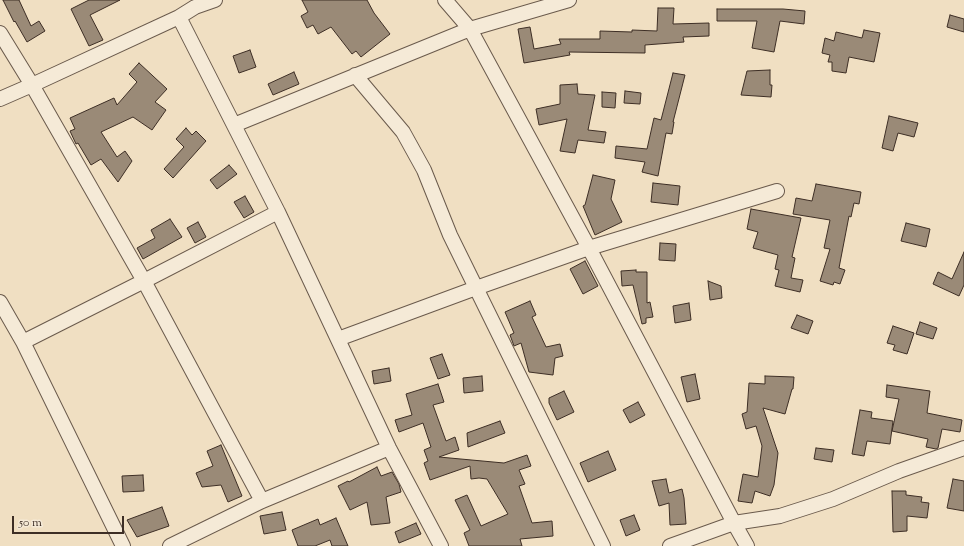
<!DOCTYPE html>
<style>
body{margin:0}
#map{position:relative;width:964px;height:546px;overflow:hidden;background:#f0dfc2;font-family:"Sorts Mill Goudy",serif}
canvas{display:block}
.scale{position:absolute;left:12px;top:516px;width:112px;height:18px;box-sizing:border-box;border:2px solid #3d2e25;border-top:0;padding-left:5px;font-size:12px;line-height:14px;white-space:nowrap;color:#3d2e25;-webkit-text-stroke:3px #f5ead7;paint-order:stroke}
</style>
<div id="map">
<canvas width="964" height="546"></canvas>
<div class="scale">50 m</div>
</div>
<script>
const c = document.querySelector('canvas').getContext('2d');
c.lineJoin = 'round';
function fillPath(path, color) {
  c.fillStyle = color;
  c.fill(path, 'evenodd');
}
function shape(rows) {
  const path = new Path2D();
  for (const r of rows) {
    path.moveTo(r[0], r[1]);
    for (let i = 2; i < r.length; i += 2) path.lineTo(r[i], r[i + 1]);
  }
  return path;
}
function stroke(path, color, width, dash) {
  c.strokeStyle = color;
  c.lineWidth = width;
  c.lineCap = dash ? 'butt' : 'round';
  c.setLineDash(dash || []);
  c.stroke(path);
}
const building = shape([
 [3,0,19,0,31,26,39,21,45,31,27,42,15,21,14,22,3,0],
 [89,0,120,0,90,15,103,40,89,46,71,9,89,0],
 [302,0,367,0,374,13,390,34,361,57,356,51,352,54,331,27,318,34,313,25,307,28,301,16,308,12,302,0],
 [658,8,674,8,673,24,709,23,709,36,683,37,684,42,645,45,645,53,569,52,570,55,524,63,518,29,530,27,534,49,561,44,559,39,600,39,600,31,632,32,632,30,657,31,658,8],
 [717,9,783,9,805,11,804,24,780,21,774,52,752,48,757,21,717,21,717,9],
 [950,15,964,19,964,32,947,27,950,15],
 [864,30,880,33,874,62,849,57,846,73,832,71,832,62,828,62,830,55,822,53,825,38,834,41,836,32,862,38,864,30],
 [250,50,256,67,239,73,233,56,250,50],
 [139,63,167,89,155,102,166,110,152,130,133,117,101,132,117,157,125,151,132,161,118,182,101,159,91,165,78,143,76,144,70,131,75,129,70,118,114,98,117,105,137,82,129,74,139,63],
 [770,70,770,85,772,85,771,97,741,95,747,71,770,70],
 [294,72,299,84,273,95,268,84,294,72],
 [673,73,685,75,673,122,674,122,672,134,666,133,658,176,642,172,645,162,615,158,616,146,647,149,654,118,661,120,673,73],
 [577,84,578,94,595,95,588,130,606,132,604,143,578,140,575,153,560,151,567,119,539,125,536,109,560,104,560,85,577,84],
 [625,91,641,93,640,104,624,103,625,91],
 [602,92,616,93,615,108,602,107,602,92],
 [889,116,918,123,914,137,898,133,893,151,882,148,889,116],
 [186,128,192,135,196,131,206,141,173,178,164,169,184,147,176,139,186,128],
 [229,165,237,174,217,189,210,180,229,165],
 [593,175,615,180,611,199,622,222,595,235,583,206,585,205,593,175],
 [653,183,680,186,678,205,651,202,653,183],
 [816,184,861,192,859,204,854,203,851,217,849,216,839,268,845,270,840,284,834,282,833,285,820,281,830,249,824,248,830,220,793,214,796,198,812,201,816,184],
 [245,196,254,212,244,218,234,202,245,196],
 [751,209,801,218,792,257,795,258,791,278,803,280,800,292,775,286,779,270,775,269,778,255,753,248,758,232,747,229,751,209],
 [170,219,182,237,143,259,137,248,155,238,151,230,170,219],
 [198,222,206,237,195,243,187,228,198,222],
 [906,223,930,229,926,247,901,241,906,223],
 [660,243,676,244,675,261,659,260,660,243],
 [964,252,964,285,959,296,933,284,938,272,952,279,964,252],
 [585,261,598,286,583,294,570,269,585,261],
 [636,270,636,272,647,272,647,303,650,302,653,317,646,318,646,323,642,324,633,285,622,286,621,271,636,270],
 [708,281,721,286,722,298,710,300,708,281],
 [530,301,536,315,532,317,546,347,560,344,563,356,555,358,553,375,529,372,521,343,514,346,510,335,514,333,505,312,530,301],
 [689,303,691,320,675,323,673,306,689,303],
 [797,315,813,321,808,334,791,328,797,315],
 [920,322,937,328,933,339,916,334,920,322],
 [893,326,914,333,907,354,893,350,895,345,887,343,893,326],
 [442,354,450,375,438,379,430,358,442,354],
 [389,368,391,381,374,384,372,371,389,368],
 [695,374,700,399,687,402,681,377,695,374],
 [482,376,483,391,464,393,463,378,482,376],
 [765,376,794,377,793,389,792,389,785,414,763,408,778,453,774,485,770,496,755,491,752,503,738,501,743,474,758,477,762,446,756,426,746,429,742,414,747,412,749,383,765,384,765,376],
 [438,384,444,402,433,405,446,441,455,437,459,450,439,457,504,463,527,455,531,466,519,470,525,484,519,486,532,523,552,521,553,536,520,539,522,546,469,546,464,533,470,530,455,500,467,495,481,526,508,514,487,479,479,478,471,479,470,466,430,480,424,463,428,461,424,450,431,447,423,423,399,432,395,420,412,415,406,394,438,384],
 [887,385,930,391,927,413,962,420,960,432,942,429,938,448,936,449,926,447,928,439,892,431,899,399,886,397,887,385],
 [564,391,574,412,557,420,549,403,549,398,564,391],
 [638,402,645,415,630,423,623,410,638,402],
 [860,410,872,412,871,418,893,421,890,444,867,441,864,456,852,454,860,410],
 [500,421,505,433,468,447,467,433,500,421],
 [221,445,242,496,228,502,221,485,202,487,196,473,213,466,207,451,221,445],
 [816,448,834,450,832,462,814,459,816,448],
 [608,451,616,470,588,482,580,463,608,451],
 [377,467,381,476,392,472,399,484,401,492,386,497,390,523,371,525,367,502,350,510,338,486,348,481,349,482,377,467],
 [143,475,144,491,123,492,122,476,143,475],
 [666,479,669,493,682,489,684,498,686,524,670,525,669,503,659,506,652,481,666,479],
 [953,479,964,481,964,511,947,508,953,479],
 [892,491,906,491,906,495,922,497,921,502,929,503,927,518,907,516,907,531,893,532,892,491],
 [162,507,169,526,137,537,127,520,162,507],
 [282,512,286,530,264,534,260,516,282,512],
 [634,515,640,530,626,536,620,520,634,515],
 [336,518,348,546,332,546,330,540,315,546,298,546,292,530,318,519,320,525,336,518],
 [416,523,421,534,399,543,395,532,416,523]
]);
const minor = shape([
 [215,0,195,7,179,17,278,212,389,448,441,546],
 [445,0,470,29,589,248,734,523,747,546],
 [0,33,32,85,144,281,262,501],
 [355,75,403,132,424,170,450,235,603,546],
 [0,99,32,85,179,17],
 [234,125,470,29,569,0],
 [0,302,23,342,123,546],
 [338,339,476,288,589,248,777,191],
 [23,342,144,281,278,212],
 [170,546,262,501,389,448],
 [670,546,734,523,780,516,833,499,899,471,964,448]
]);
fillPath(building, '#9a8a77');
stroke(building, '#3d2e25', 1);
stroke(minor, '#6a5a4c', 16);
stroke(minor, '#f5ead7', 14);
</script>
